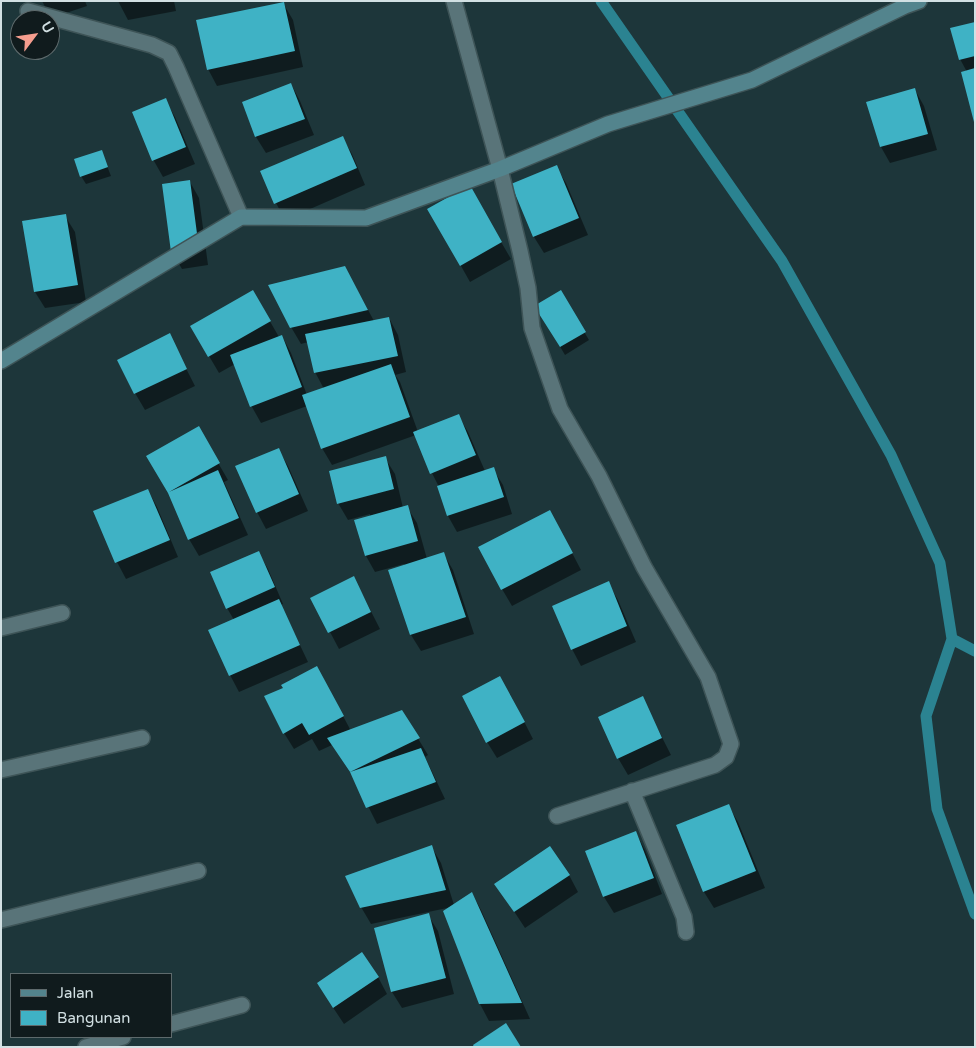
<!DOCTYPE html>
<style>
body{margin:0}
#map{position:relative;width:976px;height:1048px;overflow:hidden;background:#1d363a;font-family:"Varela Round",sans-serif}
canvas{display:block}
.frame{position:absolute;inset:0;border:2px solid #d2e0e3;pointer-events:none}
.legend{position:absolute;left:10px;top:973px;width:162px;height:65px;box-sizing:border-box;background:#101b1d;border:1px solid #5e6a6c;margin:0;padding:6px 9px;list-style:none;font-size:15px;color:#d2e0e3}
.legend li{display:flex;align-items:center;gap:10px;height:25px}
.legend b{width:25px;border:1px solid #5e6a6c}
.north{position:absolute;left:10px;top:10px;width:50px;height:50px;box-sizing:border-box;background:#101b1d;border:1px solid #5e6a6c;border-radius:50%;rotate:59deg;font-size:14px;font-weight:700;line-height:20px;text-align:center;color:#d2e0e3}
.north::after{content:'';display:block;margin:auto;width:18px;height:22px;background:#f59d8e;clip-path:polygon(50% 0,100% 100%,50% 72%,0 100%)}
</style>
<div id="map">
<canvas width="976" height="1048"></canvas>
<div class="frame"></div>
<ul class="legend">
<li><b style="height:6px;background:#53848d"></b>Jalan</li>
<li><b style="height:14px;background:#3fb2c5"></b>Bangunan</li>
</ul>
<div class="north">U</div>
</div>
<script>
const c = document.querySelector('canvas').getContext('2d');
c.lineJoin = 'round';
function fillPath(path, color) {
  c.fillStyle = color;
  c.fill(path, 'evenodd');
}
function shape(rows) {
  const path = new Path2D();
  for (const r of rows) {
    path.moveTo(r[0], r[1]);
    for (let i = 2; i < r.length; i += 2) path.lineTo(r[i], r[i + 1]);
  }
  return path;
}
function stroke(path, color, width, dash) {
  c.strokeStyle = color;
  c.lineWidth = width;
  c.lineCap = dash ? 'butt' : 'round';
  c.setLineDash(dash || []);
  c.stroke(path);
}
const shadow = shape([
 [42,1,85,1,87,6,51,18],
 [118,1,174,1,176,11,128,20],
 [283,3,293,20,303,67,217,86,208,69],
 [975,23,975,120,967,72,960,59],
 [291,84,300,101,314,135,266,153,256,137,243,103],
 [915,90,924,106,937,150,890,163,881,147],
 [165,100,175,117,195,164,163,177,154,161,134,113],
 [342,137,352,154,365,185,285,220,276,203],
 [101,151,111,176,86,184,81,176],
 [556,167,566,183,588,235,544,253,534,237,512,185],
 [190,182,199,198,208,265,182,269,172,252],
 [469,187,511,259,470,282,429,209],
 [65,216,75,232,86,302,45,308,35,292],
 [354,284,374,321,389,318,398,335,406,372,395,375,400,382,418,432,458,415,468,432,485,471,493,469,503,485,512,514,457,532,448,516,439,487,432,473,416,435,332,465,322,448,307,406,261,423,252,407,235,364,219,373,192,327,253,292,279,337,282,336,291,353,307,395,324,389,315,372,308,342,301,344,291,327],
 [560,292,589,340,565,355,536,306],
 [169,335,195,386,145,410,135,393],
 [198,428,228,480,224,482,248,535,199,556,189,539,169,492,148,457],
 [278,449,288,466,308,511,266,529,257,512],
 [385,458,395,474,403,508,407,507,417,523,427,559,443,553,453,570,474,634,421,651,411,635,390,571,405,566,404,564,375,572,366,556,370,514,348,520,338,503],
 [148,490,157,507,178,557,126,579,117,562,95,512],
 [559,528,581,570,512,606,502,589],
 [258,552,268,569,283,604,281,605,308,662,239,692,230,675,234,620,227,608],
 [354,578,380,629,339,649,312,598],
 [608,583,618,600,636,642,581,666,572,649],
 [326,684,351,731,402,712,428,755,425,757,445,799,377,824,355,780,332,745,319,751,312,739,294,749,284,733],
 [510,694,533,739,497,758,487,742],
 [642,698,671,755,628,775,618,758],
 [728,805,738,822,765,888,714,908,704,892,678,825],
 [636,833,645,850,662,894,614,913,604,897,587,852],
 [431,846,441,863,454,905,472,893,481,910,530,1019,489,1021,480,1004,452,907,371,924,361,907],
 [569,875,578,892,525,928,496,884],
 [428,915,438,931,454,994,402,1008,392,992,376,929],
 [378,977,387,994,344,1024,328,1000]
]);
const stream = shape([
 [601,1,782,261,891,455,940,563,952,639,926,716,937,809,975,914],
 [952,639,975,651]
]);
const building = shape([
 [284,2,295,51,207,70,196,20],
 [975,22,975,56,959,60,950,28],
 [975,68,975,122,974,122,961,72],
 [291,83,305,119,255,137,242,102],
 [915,88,928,134,880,147,866,102],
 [166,98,186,147,152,161,132,112],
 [343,136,357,168,274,204,260,171],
 [102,150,108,167,80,177,74,159],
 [557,165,579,218,533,237,511,184],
 [190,180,199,249,171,252,162,184],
 [470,185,502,242,460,266,427,209],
 [66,214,78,285,34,292,22,221],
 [345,266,368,310,290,328,268,285],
 [253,290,271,321,208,357,190,326],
 [561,290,586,332,560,347,534,306],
 [389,317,398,356,314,373,305,334],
 [170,333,187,369,134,394,117,360],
 [282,335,302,387,250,407,230,355],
 [391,364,410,417,321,449,302,395],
 [459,414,476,455,430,474,413,432],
 [199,426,220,463,169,492,218,470,239,518,188,540,168,493,146,456],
 [279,448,299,494,256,513,235,466],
 [386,456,394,489,337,504,329,471],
 [494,467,504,497,447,516,437,486],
 [148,489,170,540,115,563,93,511],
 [408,505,418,541,365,556,354,520],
 [550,510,573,553,501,590,478,547],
 [259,551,275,587,226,609,210,572],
 [444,552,466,617,410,635,388,570],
 [354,576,371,612,328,633,310,598],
 [609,581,627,626,571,650,552,606],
 [279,599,300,645,229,676,208,630],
 [317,666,344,716,309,735,302,723,283,734,264,696,283,688,281,685],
 [500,676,525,722,486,743,462,696],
 [643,696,662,738,617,759,598,717],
 [402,710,420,738,350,772,327,738],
 [421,748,436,782,366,808,350,772],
 [729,804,756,871,703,892,676,825],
 [636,831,654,878,603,897,585,851],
 [432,845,446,890,360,908,345,876],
 [550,846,570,875,514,912,494,884],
 [472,892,522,1003,479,1004,443,911],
 [429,913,446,978,391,992,374,928],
 [362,952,379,977,333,1008,317,983],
 [506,1023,521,1047,474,1047,473,1045]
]);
const street = shape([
 [454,1,500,169,520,251,528,288,532,328,560,409,599,476,644,567,708,677,731,744,726,757,715,765,557,816],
 [28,11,152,45,169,53,176,67,241,217],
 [1,628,62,613],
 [1,770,142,738],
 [632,791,684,917,686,932],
 [1,920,198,871],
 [171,1024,242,1005],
 [86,1047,123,1037]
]);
const secondary = shape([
 [1,361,241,217,366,218,500,169,608,124,752,80,905,6,919,1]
]);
fillPath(shadow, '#0007');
stroke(stream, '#2b8391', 11);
fillPath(building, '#3fb2c5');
stroke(street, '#3e5457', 18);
stroke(secondary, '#3e5457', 18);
stroke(street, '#597479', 15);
stroke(secondary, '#53848d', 15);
</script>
